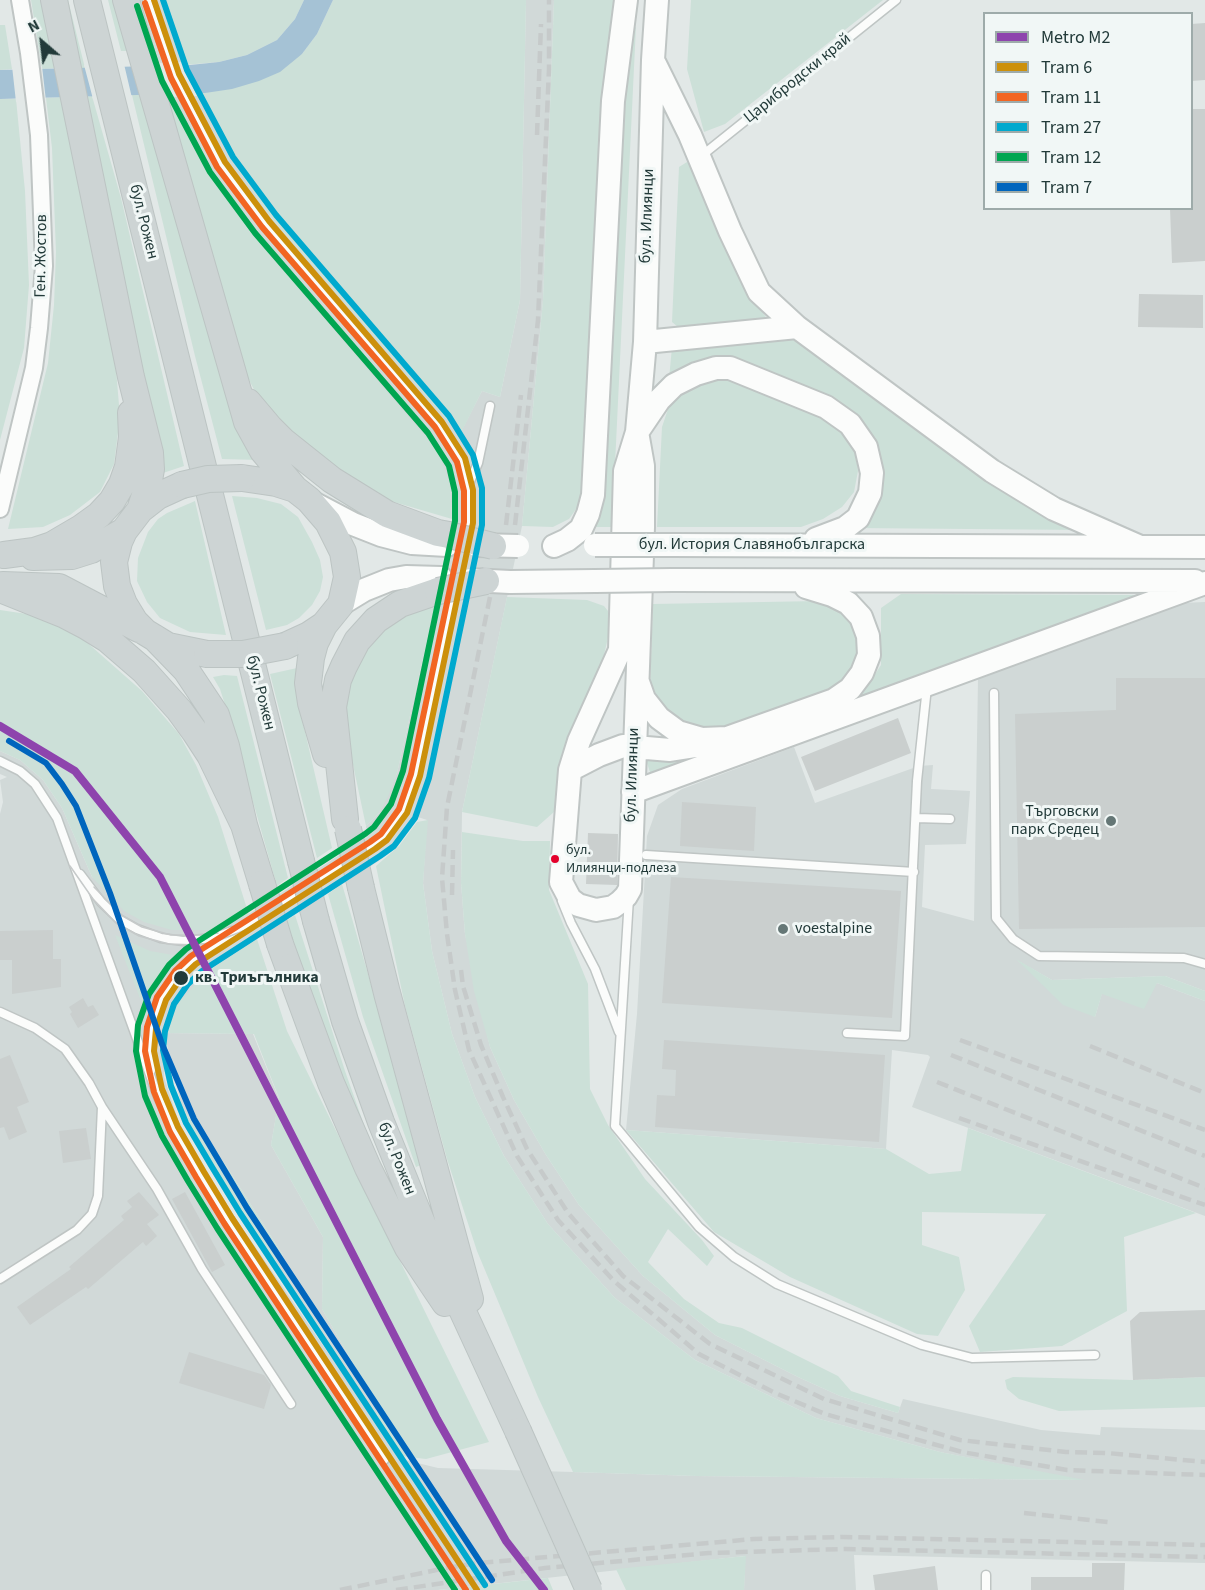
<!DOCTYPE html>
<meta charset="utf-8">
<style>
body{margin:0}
#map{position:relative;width:1205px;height:1590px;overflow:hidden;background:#e2e8e7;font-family:"Source Sans 3",sans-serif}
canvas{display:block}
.legend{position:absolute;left:983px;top:12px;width:210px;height:198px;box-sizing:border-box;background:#f1f7f6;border:2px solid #9eabaa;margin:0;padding:8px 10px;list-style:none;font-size:18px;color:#223a39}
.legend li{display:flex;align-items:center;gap:12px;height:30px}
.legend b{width:30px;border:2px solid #9eabaa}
.north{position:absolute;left:12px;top:12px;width:60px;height:60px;-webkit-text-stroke:4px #f1f7f6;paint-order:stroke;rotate:332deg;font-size:16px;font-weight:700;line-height:24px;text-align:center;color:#223a39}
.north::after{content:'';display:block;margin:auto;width:21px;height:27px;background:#223a39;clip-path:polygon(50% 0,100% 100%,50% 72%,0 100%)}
</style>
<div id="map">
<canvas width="1205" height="1590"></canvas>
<ul class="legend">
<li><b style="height:8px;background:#8e44ad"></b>Metro M2</li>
<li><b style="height:8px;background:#cc900b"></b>Tram 6</li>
<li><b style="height:8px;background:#f26522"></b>Tram 11</li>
<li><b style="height:8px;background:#00a9ce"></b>Tram 27</li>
<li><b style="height:8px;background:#00a651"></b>Tram 12</li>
<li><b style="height:8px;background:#0065bd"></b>Tram 7</li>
</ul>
<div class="north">N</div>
</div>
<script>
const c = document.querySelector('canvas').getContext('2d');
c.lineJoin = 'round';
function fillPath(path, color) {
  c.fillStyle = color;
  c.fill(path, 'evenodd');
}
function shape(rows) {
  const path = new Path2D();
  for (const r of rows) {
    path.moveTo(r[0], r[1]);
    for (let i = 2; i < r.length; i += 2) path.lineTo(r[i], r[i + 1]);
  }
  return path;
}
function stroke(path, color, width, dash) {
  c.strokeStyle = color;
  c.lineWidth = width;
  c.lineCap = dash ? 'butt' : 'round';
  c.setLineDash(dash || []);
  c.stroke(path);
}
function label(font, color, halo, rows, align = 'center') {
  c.font = font + ' "Source Sans 3",sans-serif';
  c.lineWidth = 6;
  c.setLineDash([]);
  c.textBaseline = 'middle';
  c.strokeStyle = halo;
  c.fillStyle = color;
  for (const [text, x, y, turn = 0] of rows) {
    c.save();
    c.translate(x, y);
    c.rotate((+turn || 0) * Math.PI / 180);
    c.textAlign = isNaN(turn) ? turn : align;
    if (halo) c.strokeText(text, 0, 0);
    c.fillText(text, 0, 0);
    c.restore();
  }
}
const built = shape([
 [135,0,160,0,177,50,196,93,227,152,269,215,460,434,482,391,500,397,520,300,526,0,554,0,543,300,522,526,462,812,461,883,465,934,490,1047,514,1100,546,1155,579,1205,643,1276,715,1335,798,1377,840,1396,898,1413,903,1399,1041,1430,1100,1435,1101,1427,1205,1430,1205,1563,854,1555,856,1590,744,1590,745,1556,438,1590,0,1590,0,814,3,802,0,780,7,777,0,774,0,751,20,760,43,780,62,808,92,877,244,917,367,837,366,826,379,813,397,773,436,601,452,519,450,483,247,228,210,171,161,77],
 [418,817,427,820,423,883,432,951,452,1034,475,1097,504,1156,548,1224,615,1298,695,1360,816,1418,940,1452,1080,1480,697,1476,573,1472,438,1468,401,1459,232,1213,181,1129,164,1077,165,1036,182,1108,227,1167,283,1255,272,1263,380,1425,374,1400,322,1309,323,1237,271,1145,279,1099,253,1034,165,1033,208,970,377,862,392,851],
 [1205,602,1205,991,1165,976,1052,980,1018,961,1095,1017,1102,993,1157,983,1205,1001,1205,1216,912,1107,930,1057,928,1055,892,1050,886,1149,626,1130,637,1014,647,836,658,805,682,789,794,747,815,803,919,766,933,765,931,789,970,791,966,844,925,845,922,907,974,921,978,679,1182,603]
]);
const green = shape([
 [31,0,44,0,56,68,42,69],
 [62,0,68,0,85,68,79,68],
 [108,0,117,0,131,51,121,51],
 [160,0,304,0,295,19,277,40,247,55,219,62,183,65],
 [333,0,526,0,520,300,500,397,482,391,460,435,269,215,227,152,196,93,205,93,302,54,317,34],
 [554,0,618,0,582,489,579,505,569,519,553,527,522,526,543,300],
 [691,0,883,0,725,124,704,132,687,69],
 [0,25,5,25,12,69,0,70],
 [636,26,612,527,595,527,601,509,624,82,629,40],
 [163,94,170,94,210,171,247,228,437,450,450,483,452,519,387,500,353,483,269,419,246,374,210,247],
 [132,95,141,95,259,460,222,459,195,356],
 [92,96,121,198,184,466,157,475,84,97],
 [62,97,114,345,120,417,114,464,100,492,70,515,43,527,8,529,48,363,54,305,56,252,52,148,46,98],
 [0,99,16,99,25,191,29,285,24,348,0,440],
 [687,162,695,165,745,288,768,320,678,327,672,322,679,167],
 [801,337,820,349,954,457,1007,493,1085,530,854,528,881,486,881,461,867,428,833,401,736,360,669,379,672,347],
 [723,377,824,414,846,433,855,452,858,471,854,492,842,507,823,519,801,527,657,527,662,427,670,403,684,388],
 [232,496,257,498,281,504,298,517,312,542,320,560,323,577,320,591,312,605,299,618,287,625,266,630],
 [195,501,226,635,190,632,160,618,147,602,137,581,138,558,148,532,158,519,167,513],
 [901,594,1151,595,664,773,650,772,646,760,653,756,858,694,870,682,881,665,881,608],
 [507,597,587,600,604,606,608,611,609,633,602,664,562,753,554,812,537,827,462,812],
 [436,601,397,773,389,794,379,813,366,826,349,746,344,696,358,655,387,621],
 [819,601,837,608,850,618,857,635,856,665,843,683,821,698,706,736,664,714,650,688,653,604],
 [0,610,27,614,74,631,142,691,179,734,196,765,218,817,249,915,212,930,172,930,144,922,124,911,92,877,62,808,43,780,20,760,0,751],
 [297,668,303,723,332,848,317,858,270,674],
 [224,675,237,676,288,878,277,886,228,714,220,689,213,677],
 [428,820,423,883,432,951,452,1034,475,1097,504,1156,548,1224,615,1298,695,1360,816,1418,940,1452,1085,1480,697,1476,573,1472,538,1397,477,1251,447,1159,405,1006,376,866,399,846,417,822],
 [462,832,523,841,550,841,549,890,588,984,590,1089,608,1125,645,1179,702,1240,714,1256,707,1266,668,1229,648,1262,684,1299,719,1323,742,1328,838,1376,851,1391,900,1407,898,1413,840,1396,798,1377,715,1335,643,1276,579,1205,546,1155,514,1100,490,1047,474,991,465,934,461,883],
 [342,884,423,1164,416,1167,363,1017,328,894],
 [295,915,345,1071,380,1170,339,1076,292,942,286,921],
 [115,935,150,951,173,955,176,962,154,984,143,1006],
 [257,939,287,1031,489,1442,426,1459,401,1456,380,1425,374,1400,322,1309,323,1237,271,1145,279,1098,254,1034,165,1033,178,1003,208,971],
 [1016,959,1052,980,1165,976,1205,991,1205,1001,1157,983,1144,1009,1102,994,1095,1017,1063,1005],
 [182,1108,227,1167,283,1255,272,1263,196,1141],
 [968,1128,1196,1213,1124,1237,1127,1311,1062,1346,980,1352,969,1326,1046,1214,922,1212,922,1245,959,1257,965,1290,938,1336,917,1334,790,1277,714,1232,626,1130,886,1149,929,1174,961,1171],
 [1013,1377,1133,1380,1205,1377,1205,1407,1059,1411,1019,1399,1007,1389,1005,1380],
 [746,1556,744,1590,626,1590,616,1569],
 [548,1578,553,1590,439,1590]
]);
const water = shape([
 [304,0,333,0,317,34,302,54,280,72,259,81,232,89,205,93,0,99,0,70,190,65,219,62,247,55,277,40,295,19]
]);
const pier = shape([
 [182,62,197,96,171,97,156,63],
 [124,64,132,98,93,99,84,65],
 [12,66,42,66,46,101,16,102]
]);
const building = shape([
 [1205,23,1205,80,1191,81,1191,24],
 [1191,109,1205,109,1205,261,1172,263,1170,208,1191,208],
 [1139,294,1203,295,1203,328,1138,327],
 [1116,678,1205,678,1205,927,1019,929,1015,714,1116,710],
 [898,718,911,753,815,791,801,757],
 [682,802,756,807,754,851,680,846],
 [588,833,618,834,617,885,586,884],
 [671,877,901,891,892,1018,662,1003],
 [53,930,53,959,61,959,61,987,12,994,12,960,0,960,0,931],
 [83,998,88,1007,93,1005,99,1015,78,1028,70,1014,72,1012,69,1007],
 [664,1040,885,1055,879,1142,655,1127,657,1095,675,1096,676,1070,662,1069],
 [10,1055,29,1102,17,1107,27,1132,9,1140,4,1127,0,1128,0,1059],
 [86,1128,91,1159,63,1163,59,1131],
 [139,1192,159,1215,147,1224,157,1236,146,1246,143,1242,88,1289,86,1287,30,1325,17,1307,71,1269,69,1267,124,1220,121,1216,132,1207,127,1201],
 [185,1192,225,1265,212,1272,172,1199],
 [1205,1310,1205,1377,1133,1380,1130,1321,1140,1312],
 [189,1352,264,1375,271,1385,264,1409,179,1383],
 [1092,1563,1125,1563,1124,1590,1031,1590,1031,1577,1092,1577],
 [935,1566,938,1590,875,1590,873,1575]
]);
const lane = shape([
 [147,0,164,50,180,91,209,145,228,175,261,220,436,425,451,447,461,465,467,489,467,522],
 [700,157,896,0],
 [467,488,478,463,490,406],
 [994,693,996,918,1013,939,1039,956,1184,958,1205,964],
 [0,761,20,771,35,784,57,818,158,1097,177,1137,384,1460],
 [916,818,950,819],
 [646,855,914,872],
 [80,874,101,902,119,919,137,929,161,938,183,941,213,938,232,931],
 [629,898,615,1126,699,1227,734,1257,777,1284,922,1345,972,1358,1095,1355],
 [562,901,571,923,595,969,619,1032],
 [0,1012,35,1028,65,1049,89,1083,102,1107,98,1196,92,1214,77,1230,0,1279],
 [847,1033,905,1036,917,781,927,687],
 [151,1070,152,1027,164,997,175,977,195,959,380,840,399,815,414,783,453,596],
 [102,1107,157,1189,202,1269,291,1404],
 [986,1590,986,1575]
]);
const street = shape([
 [0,509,34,368,39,328,44,266,39,135,29,53,20,0]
]);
const secondary = shape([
 [655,64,690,135,730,231,759,292,797,327,992,471,1054,509,1138,546],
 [645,342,797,327],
 [638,431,659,400,674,385,696,374,716,368,730,368,826,407,850,424,866,447,872,473,870,493,858,518,845,528,816,539],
 [637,432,643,466,643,527,630,889,626,896,620,902,613,907,596,910,578,905,570,899,561,882,570,770,579,741,620,650,625,471,637,432,645,342,653,60,657,0],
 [313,503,353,524,381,535,412,543,447,545],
 [672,545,1205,547],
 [554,546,567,540,581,529,588,514,593,495,613,101,626,0],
 [672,580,1195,581],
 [510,582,595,581],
 [341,604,364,590,389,580,406,577,441,578],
 [638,682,644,699,659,718,678,732,702,739,727,738,834,700,850,689,862,673,869,655,868,636,861,617,848,603,832,595,806,587],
 [570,770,599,755,623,746,670,750,709,744],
 [633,792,1205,583]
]);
const primary = shape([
 [54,0,131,377,150,453,151,469,148,486,140,510],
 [87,0,301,861],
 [126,0,247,422,263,451,295,489],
 [248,402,270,428,283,441,332,480,387,514,438,533,449,535],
 [242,478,276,483,295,489,309,500,328,522,343,552,347,577,341,604,324,625,309,635,285,646],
 [182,485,158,496,140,510,124,531,119,542,114,562,117,586,124,604,135,622,145,632,168,646,207,654],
 [4,555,34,551,52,545,81,528,99,515,112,501,122,484,128,467,132,437,131,413],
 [33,557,72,556,91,550,124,531],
 [3,585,59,587,139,629],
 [0,589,65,615,86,626,107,639,144,671,179,710,195,732,210,755,244,825],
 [324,625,315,643,311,658,308,683,311,703,326,754],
 [155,638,186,670,216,715,226,746,244,825,262,884],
 [345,819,333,707,338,680,344,666,357,641,376,620,400,604,438,591],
 [361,888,387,993,470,1299],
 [316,921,345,1021,381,1122,422,1223,518,1431],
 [280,944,331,1083,368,1168,408,1248,445,1303]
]);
const tram = shape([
 [70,866,93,899,116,923,139,936,169,944,196,945,212,943,251,928],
 [94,887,121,915,142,927,171,935,206,935,218,933]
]);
const rail = shape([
 [537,135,541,24],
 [506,525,521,395],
 [515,525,538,320,549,69,549,0],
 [490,597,447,807,442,878,447,934,455,990,469,1050,517,1156,558,1220,614,1281,699,1354,773,1392,825,1414,962,1452,1067,1470,1205,1475],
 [452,895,453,850],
 [461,970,463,986,481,1045,503,1097,527,1149,568,1213,623,1276,710,1344,824,1399,960,1440,1066,1452,1107,1453,1205,1462],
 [960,1040,1205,1130],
 [1090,1046,1205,1093],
 [951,1055,1205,1156],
 [937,1082,1205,1188],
 [959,1118,1205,1205],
 [1024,1513,1108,1522],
 [340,1590,446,1568,479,1563,754,1539,842,1537,1205,1545],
 [396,1590,545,1568,709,1553,845,1549,1205,1557]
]);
const secondaryBridge = shape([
 [476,545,518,546],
 [595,545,672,545],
 [470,580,510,582],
 [595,581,672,580]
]);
const primaryBridge = shape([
 [182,485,208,479,242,478],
 [449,535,493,546],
 [438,591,486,581],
 [207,654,243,654,285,646],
 [348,829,361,888],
 [301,861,316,921],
 [262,884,280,944],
 [518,1431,589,1590]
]);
const tram1 = shape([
 [154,0,179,74,225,162,269,221,442,422,465,458,473,490,473,523,420,776,407,813,387,840,375,849,196,964,181,978,166,1000,156,1029,154,1051,162,1089,178,1127,204,1172,232,1218,477,1590]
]);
const tram2 = shape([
 [145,3,171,78,217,167,262,227,435,427,457,462,464,491,464,522,411,774,399,809,381,834,370,842,191,956,175,971,157,997,147,1027,145,1051,154,1092,170,1132,196,1177,224,1223,466,1590]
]);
const tram3 = shape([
 [163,0,187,70,233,157,276,215,449,416,473,455,482,488,482,525,429,778,415,818,394,846,380,856,202,971,188,984,174,1004,165,1031,163,1050,171,1086,186,1123,212,1167,240,1213,485,1585]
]);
const tram4 = shape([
 [137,6,162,81,210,172,255,233,428,433,449,466,455,492,455,521,403,771,391,804,374,827,365,834,186,949,169,965,149,994,138,1025,136,1051,145,1096,162,1136,188,1181,217,1228,455,1590]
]);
const tram5 = shape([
 [9,741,46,763,62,784,76,806,110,893,162,1044,194,1119,247,1208,492,1580]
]);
const metro1 = shape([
 [0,726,75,771,160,877,437,1419,506,1541,544,1590]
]);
const markers = [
 [1111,821,6,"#657776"],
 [555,859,5,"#e4002b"],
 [783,929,6,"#657776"],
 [181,978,8,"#223a39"]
];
const busNames = [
 ["бул.",566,851],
 ["Илиянци-подлеза",566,869]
];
const streetNames = [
 ["Царибродски край",798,79,-39],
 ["бул. Илиянци",648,216,-88],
 ["бул. Рожен",143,222,76],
 ["Ген. Жостов",42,256,-89],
 ["бул. История Славянобългарска",752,545],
 ["бул. Рожен",260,693,76],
 ["бул. Илиянци",633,775,-88],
 ["бул. Рожен",396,1159,68]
];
const poiNames = [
 ["Търговски",1099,812],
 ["парк Средец",1099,830],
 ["voestalpine",795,929,"left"]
];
const stopNames = [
 ["кв. Триъгълника",195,978]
];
fillPath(built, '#d1d9d8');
fillPath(green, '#cce0d8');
fillPath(water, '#a5c2d5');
fillPath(pier, '#e2e8e7');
fillPath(building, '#cacfce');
stroke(lane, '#bfc5c4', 11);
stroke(street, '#bfc5c4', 20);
stroke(secondary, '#bfc5c4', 26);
stroke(primary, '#bcc4c3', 28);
stroke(lane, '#fbfcfb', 8);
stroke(street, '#fbfcfb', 16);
stroke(secondary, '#fbfcfb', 22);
stroke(primary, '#cdd4d4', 26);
stroke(tram, '#c6caca', 1.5);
stroke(rail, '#c6caca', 4.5, [12, 6]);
stroke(secondaryBridge, '#bfc5c4', 26, []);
stroke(primaryBridge, '#bcc4c3', 28, []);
stroke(secondaryBridge, '#fbfcfb', 22);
stroke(primaryBridge, '#cdd4d4', 26);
stroke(tram1, '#cc900b', 6);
stroke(tram2, '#f26522', 6);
stroke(tram3, '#00a9ce', 6);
stroke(tram4, '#00a651', 6);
stroke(tram5, '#0065bd', 6);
stroke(metro1, '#8e44ad', 8);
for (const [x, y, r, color] of markers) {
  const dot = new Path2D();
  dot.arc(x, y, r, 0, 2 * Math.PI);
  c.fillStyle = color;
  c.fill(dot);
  stroke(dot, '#f1f7f6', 2);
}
label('14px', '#223a39', '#f1f7f6', busNames, 'left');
label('16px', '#223a39', '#f1f7f6', streetNames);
label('16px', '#223a39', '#f1f7f6', poiNames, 'right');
label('bold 16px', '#223a39', '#f1f7f6', stopNames, 'left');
</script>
